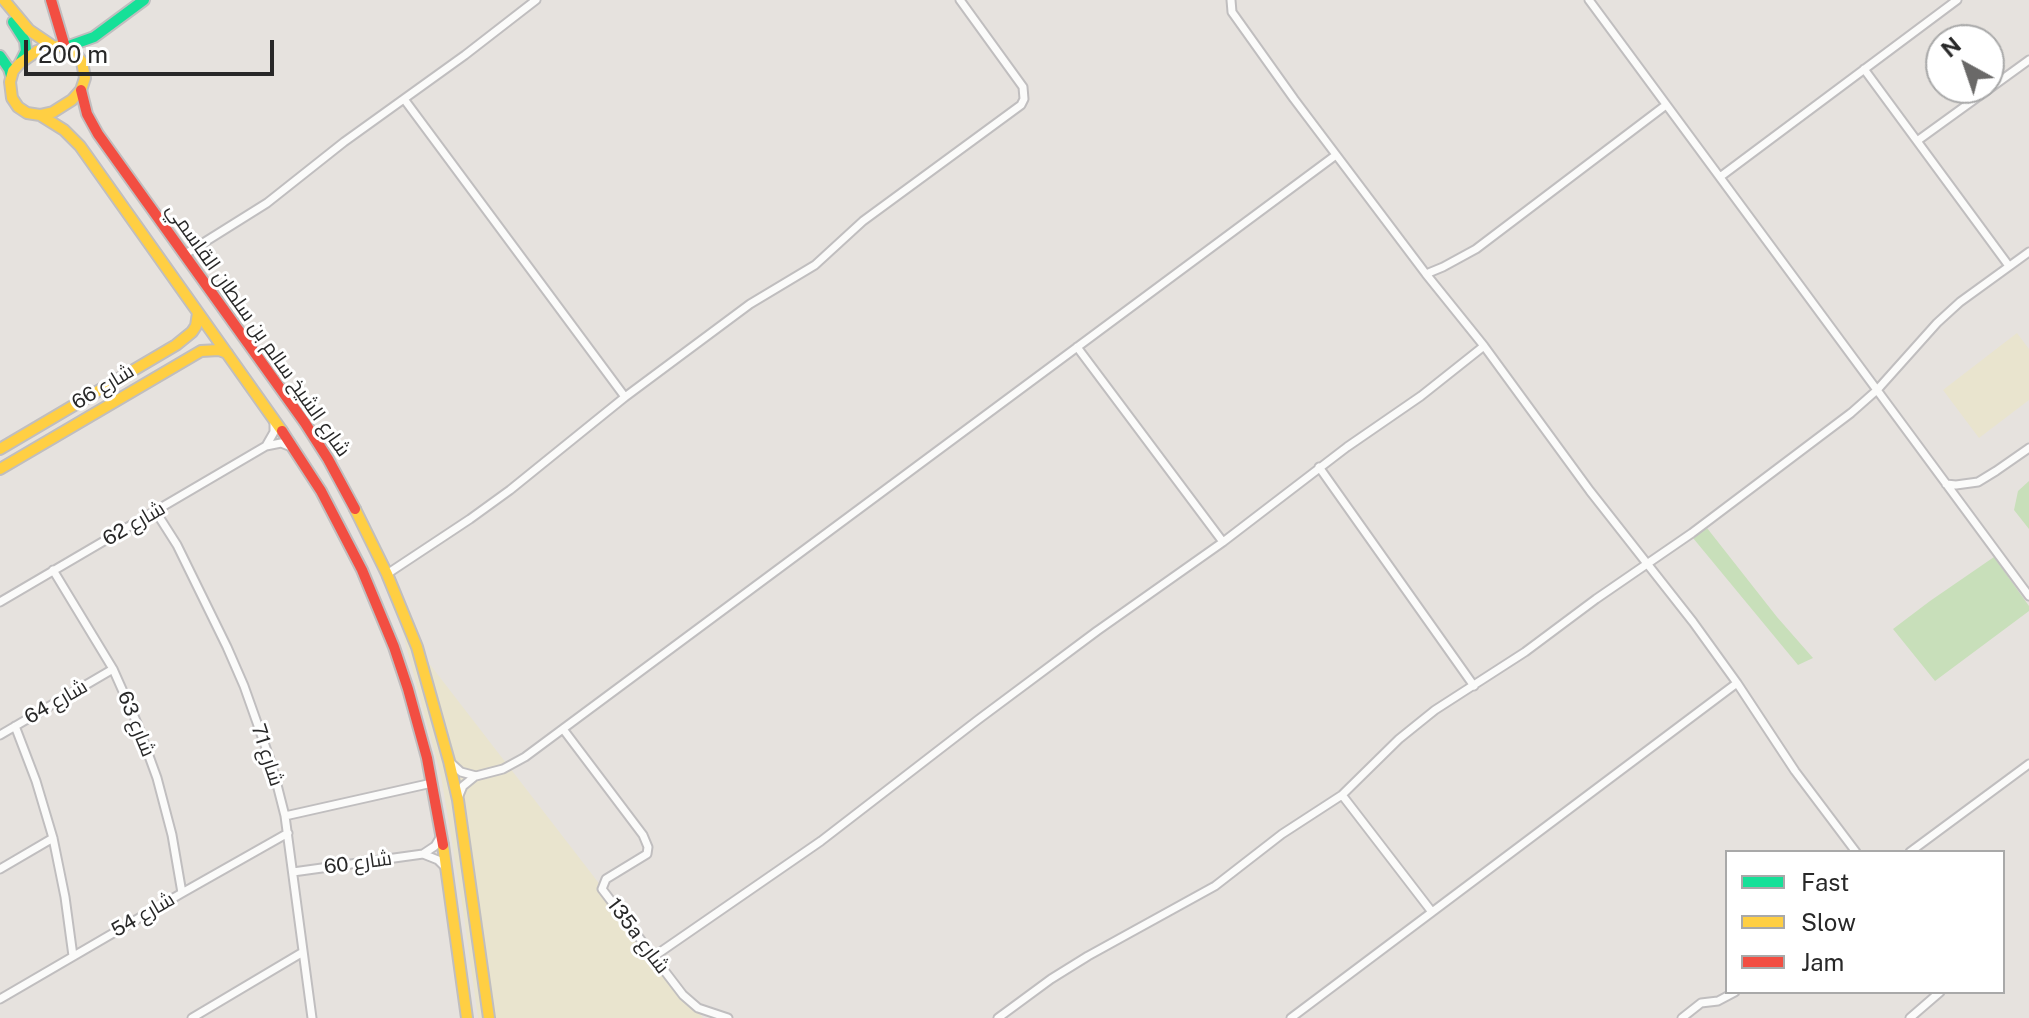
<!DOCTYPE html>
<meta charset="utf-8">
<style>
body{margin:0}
#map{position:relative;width:2029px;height:1018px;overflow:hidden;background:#e6e2de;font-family:"Public Sans",sans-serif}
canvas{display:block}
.legend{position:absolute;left:1725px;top:850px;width:280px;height:144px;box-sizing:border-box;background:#fff;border:2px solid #a9a9a9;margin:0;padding:10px 14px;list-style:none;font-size:24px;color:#282828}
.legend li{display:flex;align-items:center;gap:16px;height:40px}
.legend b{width:40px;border:2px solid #a9a9a9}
.north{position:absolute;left:1925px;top:24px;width:80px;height:80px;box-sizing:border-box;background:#fff;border:2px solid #a9a9a9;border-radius:50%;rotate:320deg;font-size:22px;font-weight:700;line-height:32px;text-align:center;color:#282828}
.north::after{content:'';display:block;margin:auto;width:28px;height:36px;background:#6a6968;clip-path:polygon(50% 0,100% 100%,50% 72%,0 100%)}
.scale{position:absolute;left:24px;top:40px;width:250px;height:36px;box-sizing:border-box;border:4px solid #282828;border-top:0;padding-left:10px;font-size:24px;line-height:28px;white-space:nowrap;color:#282828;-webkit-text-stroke:6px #fff;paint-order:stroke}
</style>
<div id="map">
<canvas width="2029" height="1018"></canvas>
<ul class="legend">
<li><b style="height:10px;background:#16e098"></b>Fast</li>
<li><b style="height:10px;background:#ffcf43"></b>Slow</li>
<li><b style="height:10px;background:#f24e42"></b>Jam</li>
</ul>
<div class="north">N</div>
<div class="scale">200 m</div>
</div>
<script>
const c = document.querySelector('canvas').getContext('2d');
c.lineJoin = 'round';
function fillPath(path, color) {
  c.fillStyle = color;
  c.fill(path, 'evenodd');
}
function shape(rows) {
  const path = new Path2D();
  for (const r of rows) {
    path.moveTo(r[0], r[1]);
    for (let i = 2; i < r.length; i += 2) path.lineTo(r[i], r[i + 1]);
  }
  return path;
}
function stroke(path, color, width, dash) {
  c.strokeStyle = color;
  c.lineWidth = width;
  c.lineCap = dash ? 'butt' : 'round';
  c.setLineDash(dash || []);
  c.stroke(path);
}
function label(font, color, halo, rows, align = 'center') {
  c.font = font + ' "Public Sans",Cairo,sans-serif';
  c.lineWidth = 6;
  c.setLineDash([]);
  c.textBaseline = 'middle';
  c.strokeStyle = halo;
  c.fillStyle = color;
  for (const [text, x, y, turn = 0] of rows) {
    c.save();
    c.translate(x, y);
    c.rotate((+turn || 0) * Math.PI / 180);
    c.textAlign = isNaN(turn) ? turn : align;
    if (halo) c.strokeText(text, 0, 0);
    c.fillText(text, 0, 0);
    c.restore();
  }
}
const green = shape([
 [2029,481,2029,529,2014,510,2018,491],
 [1707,528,1777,617,1813,658,1798,665,1693,538],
 [1994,557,2029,606,2029,611,1935,681,1893,629,1930,601]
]);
const sand = shape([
 [2017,333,2029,349,2029,400,1979,438,1943,390],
 [401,627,703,1018,478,1018,462,903,441,776]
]);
const street = shape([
 [1231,0,1232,12,1237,19,1294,99,1426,274,1484,346,1590,491,1693,622,1737,683,1795,771,1856,852],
 [1589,0,2029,596],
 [1864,69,2009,266],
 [404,99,625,397],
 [1917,141,2029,60],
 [1720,177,1957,0],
 [184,255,267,203,344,142,465,55,536,0],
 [1426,274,1443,267,1476,249,1666,105],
 [1077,347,1223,542],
 [266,446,274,432,274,422],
 [1319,467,1474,686],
 [1946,484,1956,485,1978,482,1996,471,2029,448],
 [156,512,177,545,227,647,244,686,272,765,285,816,312,1018],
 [53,570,113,669,137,723,157,778,172,835,182,893],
 [387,574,470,519,510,490,625,397,750,304,815,265,863,221,1021,105,1024,99,1023,87,960,0],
 [0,602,266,446,281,443,291,447],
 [15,726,36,781,53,838,65,897,73,956],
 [563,729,643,835,648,847,647,854,606,879,602,889,683,995,698,1008,728,1018],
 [0,735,113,669],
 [450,762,461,772,476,776,503,769,525,757,1336,155],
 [1342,795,1432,912],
 [458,798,463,786,474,777],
 [285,816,432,783],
 [1910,852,2029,764],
 [423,854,435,846,441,836],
 [0,869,53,838],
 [293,872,423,854,438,860,445,867],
 [653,957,821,841,979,719,1097,631,1223,542,1347,447,1421,396,1484,346],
 [0,999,182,893,288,833],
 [192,1018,303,952],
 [998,1018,1051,979,1088,956,1215,886,1282,834,1342,795,1399,739,1435,710,1525,652,1596,599,1692,533,1851,413,1877,390,1937,323,1960,302,2029,252],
 [1291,1018,1737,683],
 [1682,1018,1701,1003,1718,1001,1735,992],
 [1910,1018,1940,992]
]);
const fast = shape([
 [13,22,25,41,26,51,21,61],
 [66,47,94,37,144,0],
 [0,56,9,69,11,76]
]);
const slow = shape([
 [4,0,29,30,54,47],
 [59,46,73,50,82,62,85,78,81,90,72,100,53,112,40,115,27,113,18,107,12,98,10,82,13,71,20,63,37,51,59,46],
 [40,115,64,130,80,146,282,431],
 [0,449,176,345,192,332,196,326,198,313],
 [0,469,201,351,219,350,227,353],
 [355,509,387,574,417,647,449,761,458,800,489,1018],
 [443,845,467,1018]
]);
const jam = shape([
 [51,0,65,47],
 [81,90,87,114,98,134,305,423,328,459,355,509],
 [282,431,321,491,362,570,394,647,408,689,427,758,443,845]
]);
const streetNames = [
 ["شارع الشيخ سالم بن سلطان القاسمي",258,330,55],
 ["شارع 66",103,387,-31],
 ["شارع 62",134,524,-30],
 ["شارع 64",56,702,-30],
 ["شارع 63",136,724,68],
 ["شارع 71",267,755,72],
 ["شارع 60",358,863,-8],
 ["شارع 54",143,915,-30],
 ["135a شارع",638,936,53]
];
fillPath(green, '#c8dfba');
fillPath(sand, '#e9e4ce');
stroke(street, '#c0bebf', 11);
stroke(fast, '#c0bebf', 14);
stroke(slow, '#c0bebf', 14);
stroke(jam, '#c0bebf', 14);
stroke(street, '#fbfbfa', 7);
stroke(fast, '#16e098', 10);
stroke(slow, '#ffcf43', 10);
stroke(jam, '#f24e42', 10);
label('20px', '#282828', '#fff', streetNames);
</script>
